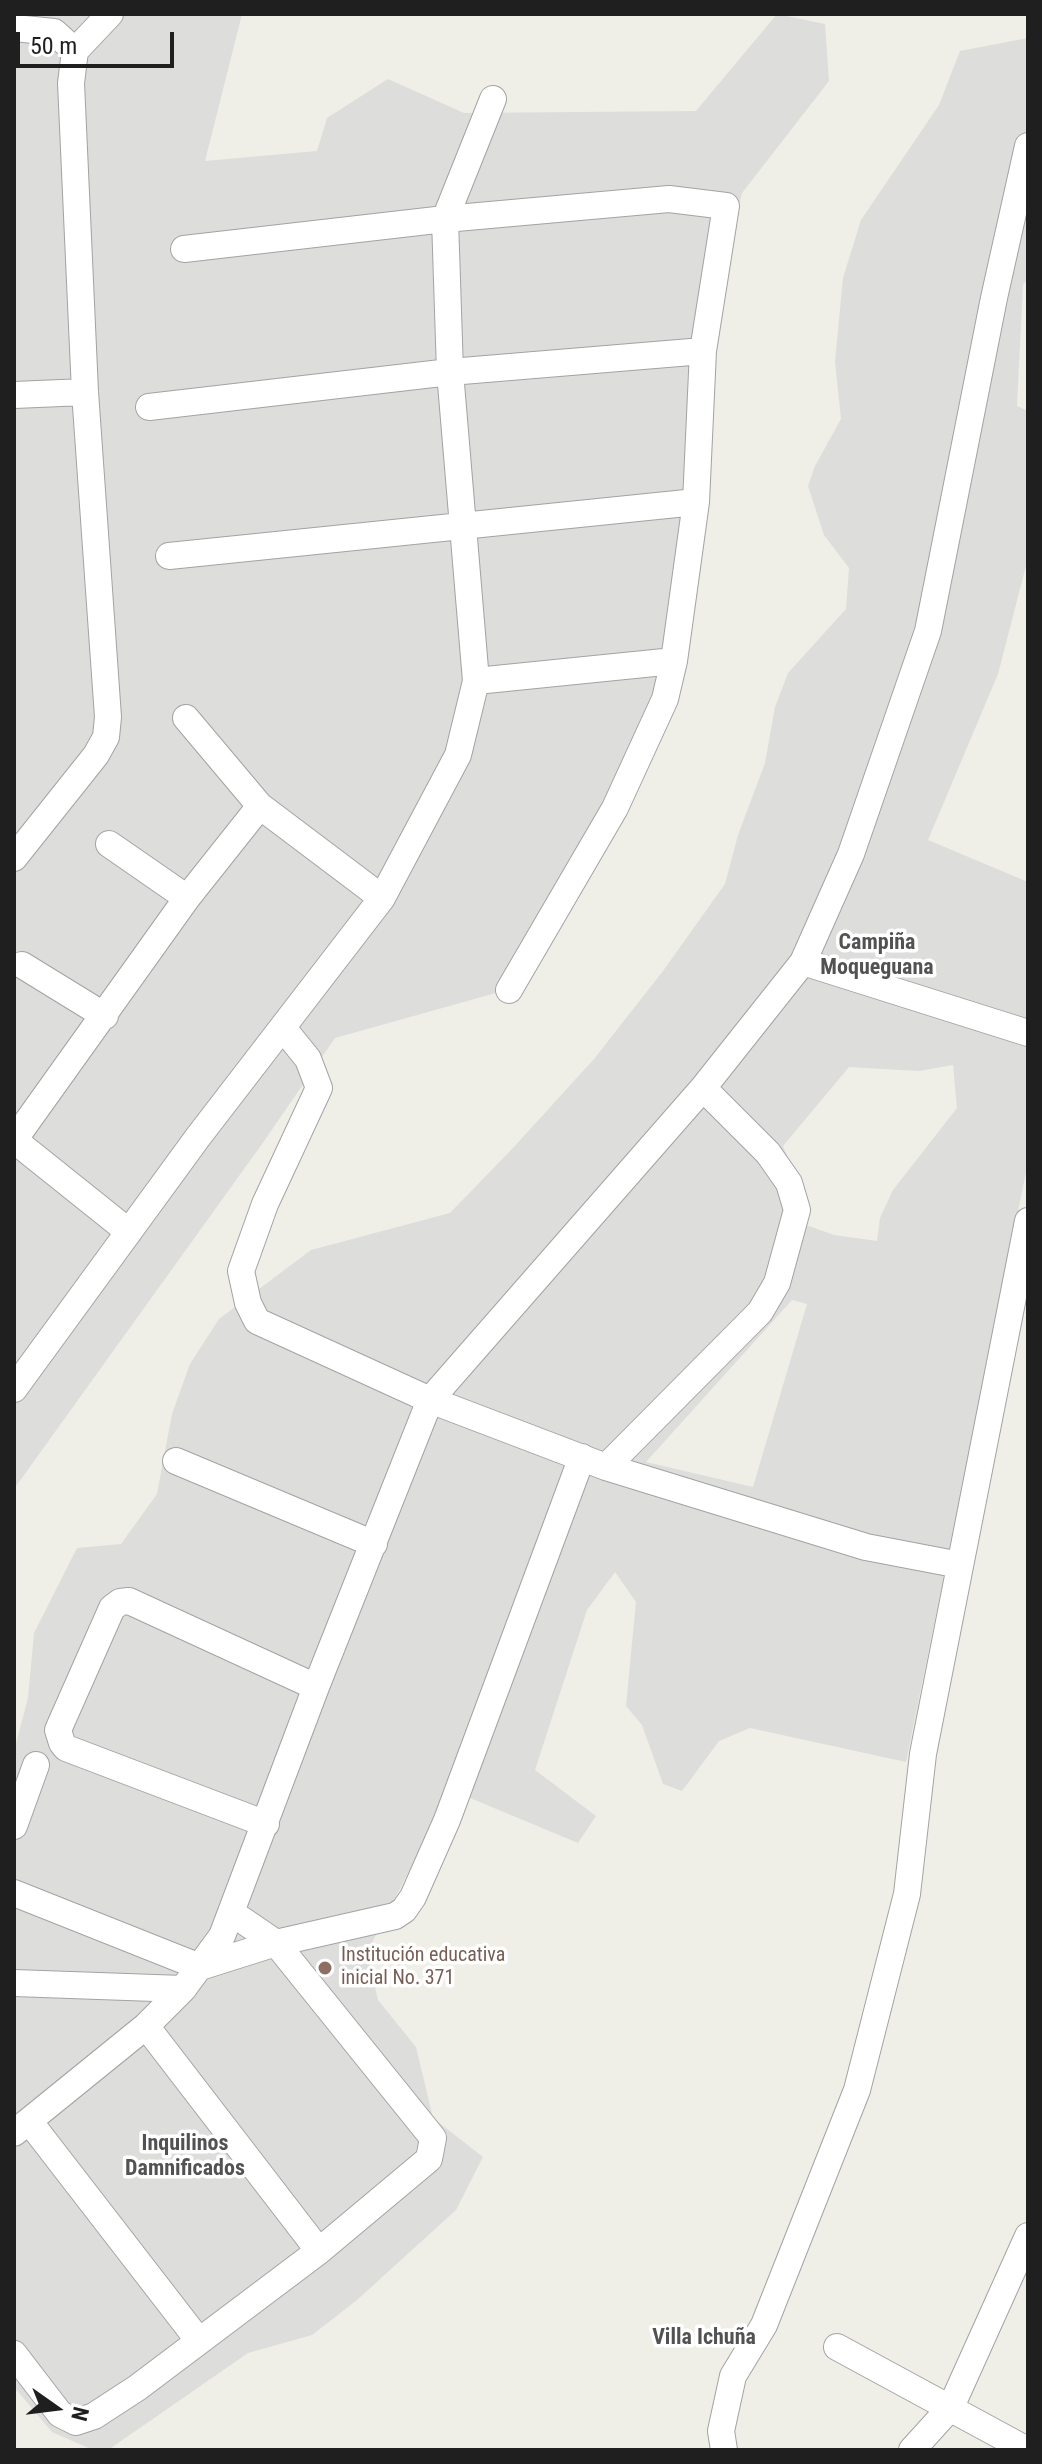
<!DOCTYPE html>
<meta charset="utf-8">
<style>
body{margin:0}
#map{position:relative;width:1042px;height:2464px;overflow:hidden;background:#efeee7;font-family:"Roboto Condensed",sans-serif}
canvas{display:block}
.frame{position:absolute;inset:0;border:16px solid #1f1f1f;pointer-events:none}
.north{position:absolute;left:16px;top:2368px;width:80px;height:80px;-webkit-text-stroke:6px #fff;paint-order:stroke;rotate:104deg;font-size:22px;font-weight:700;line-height:32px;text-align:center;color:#1f1f1f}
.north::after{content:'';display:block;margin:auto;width:28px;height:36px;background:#1f1f1f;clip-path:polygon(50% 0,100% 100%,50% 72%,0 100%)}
.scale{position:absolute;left:16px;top:32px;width:158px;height:36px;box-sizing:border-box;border:4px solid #1f1f1f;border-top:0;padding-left:10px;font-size:24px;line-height:28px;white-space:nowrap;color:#1f1f1f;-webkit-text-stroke:6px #fff;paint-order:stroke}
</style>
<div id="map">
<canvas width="1042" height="2464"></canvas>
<div class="frame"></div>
<div class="north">N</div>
<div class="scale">50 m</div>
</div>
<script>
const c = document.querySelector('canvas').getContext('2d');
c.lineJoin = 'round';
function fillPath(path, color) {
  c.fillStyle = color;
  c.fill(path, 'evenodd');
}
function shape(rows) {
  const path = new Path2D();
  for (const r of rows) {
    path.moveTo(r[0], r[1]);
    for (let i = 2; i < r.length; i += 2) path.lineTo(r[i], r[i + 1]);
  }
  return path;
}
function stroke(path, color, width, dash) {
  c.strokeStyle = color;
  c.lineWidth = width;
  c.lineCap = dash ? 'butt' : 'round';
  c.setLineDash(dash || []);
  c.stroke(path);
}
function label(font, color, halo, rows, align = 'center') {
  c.font = font + ' "Roboto Condensed",sans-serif';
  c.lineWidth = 7;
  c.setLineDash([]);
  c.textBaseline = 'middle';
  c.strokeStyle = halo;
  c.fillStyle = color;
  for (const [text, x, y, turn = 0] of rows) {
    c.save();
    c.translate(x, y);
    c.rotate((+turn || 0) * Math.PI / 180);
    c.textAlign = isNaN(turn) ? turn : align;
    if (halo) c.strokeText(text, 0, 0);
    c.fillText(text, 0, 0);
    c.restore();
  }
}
const residential = shape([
 [14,14,242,14,205,161,317,151,327,118,388,79,464,113,696,111,777,14,825,24,829,81,742,193,718,292,677,672,503,991,335,1038,262,1144,14,1489],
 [1028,38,1028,280,1023,284,1017,406,1028,411,1028,558,998,674,928,840,1028,882,1028,1162,906,1762,750,1728,719,1741,682,1791,663,1784,642,1725,626,1706,636,1602,615,1572,587,1610,535,1770,596,1816,578,1843,451,1790,367,1952,378,2000,416,2047,433,2118,483,2157,456,2210,357,2300,312,2335,248,2353,108,2450,93,2450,52,2432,14,2387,14,1751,28,1698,34,1633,77,1548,121,1544,157,1494,172,1414,190,1364,219,1319,311,1250,450,1213,512,1149,594,1059,663,971,725,884,738,835,765,763,775,707,788,673,846,609,849,568,824,535,808,486,815,466,841,419,835,362,843,278,861,220,939,105,960,51],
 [953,1065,957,1108,893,1190,880,1218,877,1241,834,1235,806,1225,800,1187,783,1146,849,1067,919,1071],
 [792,1300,807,1304,753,1487,646,1462]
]);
const minor = shape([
 [14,28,54,32,75,51],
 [184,249,445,219,669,199,726,206,703,351,696,502,674,661,665,699,615,808,509,990],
 [14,395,85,392],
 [149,407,450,372,703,351],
 [169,556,696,502],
 [476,681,674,661],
 [186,718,260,806,382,898],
 [109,844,187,898],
 [14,858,96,755,106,737,108,717,85,392,71,83,75,51,110,14],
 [803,962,1028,1033],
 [22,965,105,1016],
 [283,1028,308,1059,319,1088,265,1204,241,1271,248,1303,257,1321,430,1400,606,1467,866,1547,960,1565],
 [14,1140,187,898,260,806],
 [14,1140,129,1232],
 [14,1389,198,1137,382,898,458,755,476,681,450,372,445,219,493,99],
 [176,1461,374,1544],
 [606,1467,760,1312,777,1283,797,1210,789,1183,768,1153,703,1088],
 [266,1824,66,1748,62,1743,58,1730,112,1608,120,1602,129,1601,316,1687],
 [14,1826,36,1765],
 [14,1893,200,1967,276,1943,395,1916,404,1910,413,1897,447,1820,582,1457],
 [14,1983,183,1989],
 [146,2026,319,2251],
 [29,2121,199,2341],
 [14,2133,146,2026,183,1989,222,1936,316,1687,430,1400,703,1088,803,962,851,854,928,631,994,298,1028,146],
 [837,2347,1027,2450],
 [14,2354,60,2414,76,2422,94,2416,137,2388,319,2251,429,2159,433,2138,276,1943,232,1913],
 [724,2450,721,2431,733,2376,764,2325,857,2090,907,1894,923,1754,1028,1221],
 [912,2450,951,2407,1028,2236]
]);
const markers = [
 [325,1968,8,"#8d6e63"]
];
const educationNames = [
 ["Institución educativa",341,1956],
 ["inicial No. 371",341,1979]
];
const neighbourhoodNames = [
 ["Campiña",877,943],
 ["Moqueguana",877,968],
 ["Inquilinos",185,2144],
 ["Damnificados",185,2169],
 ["Villa Ichuña",704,2338]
];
fillPath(residential, '#dddddc');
stroke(minor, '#a3a3a3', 28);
stroke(minor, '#fff', 26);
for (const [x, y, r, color] of markers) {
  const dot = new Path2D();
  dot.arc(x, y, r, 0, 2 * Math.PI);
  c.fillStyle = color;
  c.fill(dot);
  stroke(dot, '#fff', 3);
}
label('20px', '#785e54', '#fff', educationNames, 'left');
label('bold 22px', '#525252', '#fff', neighbourhoodNames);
</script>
